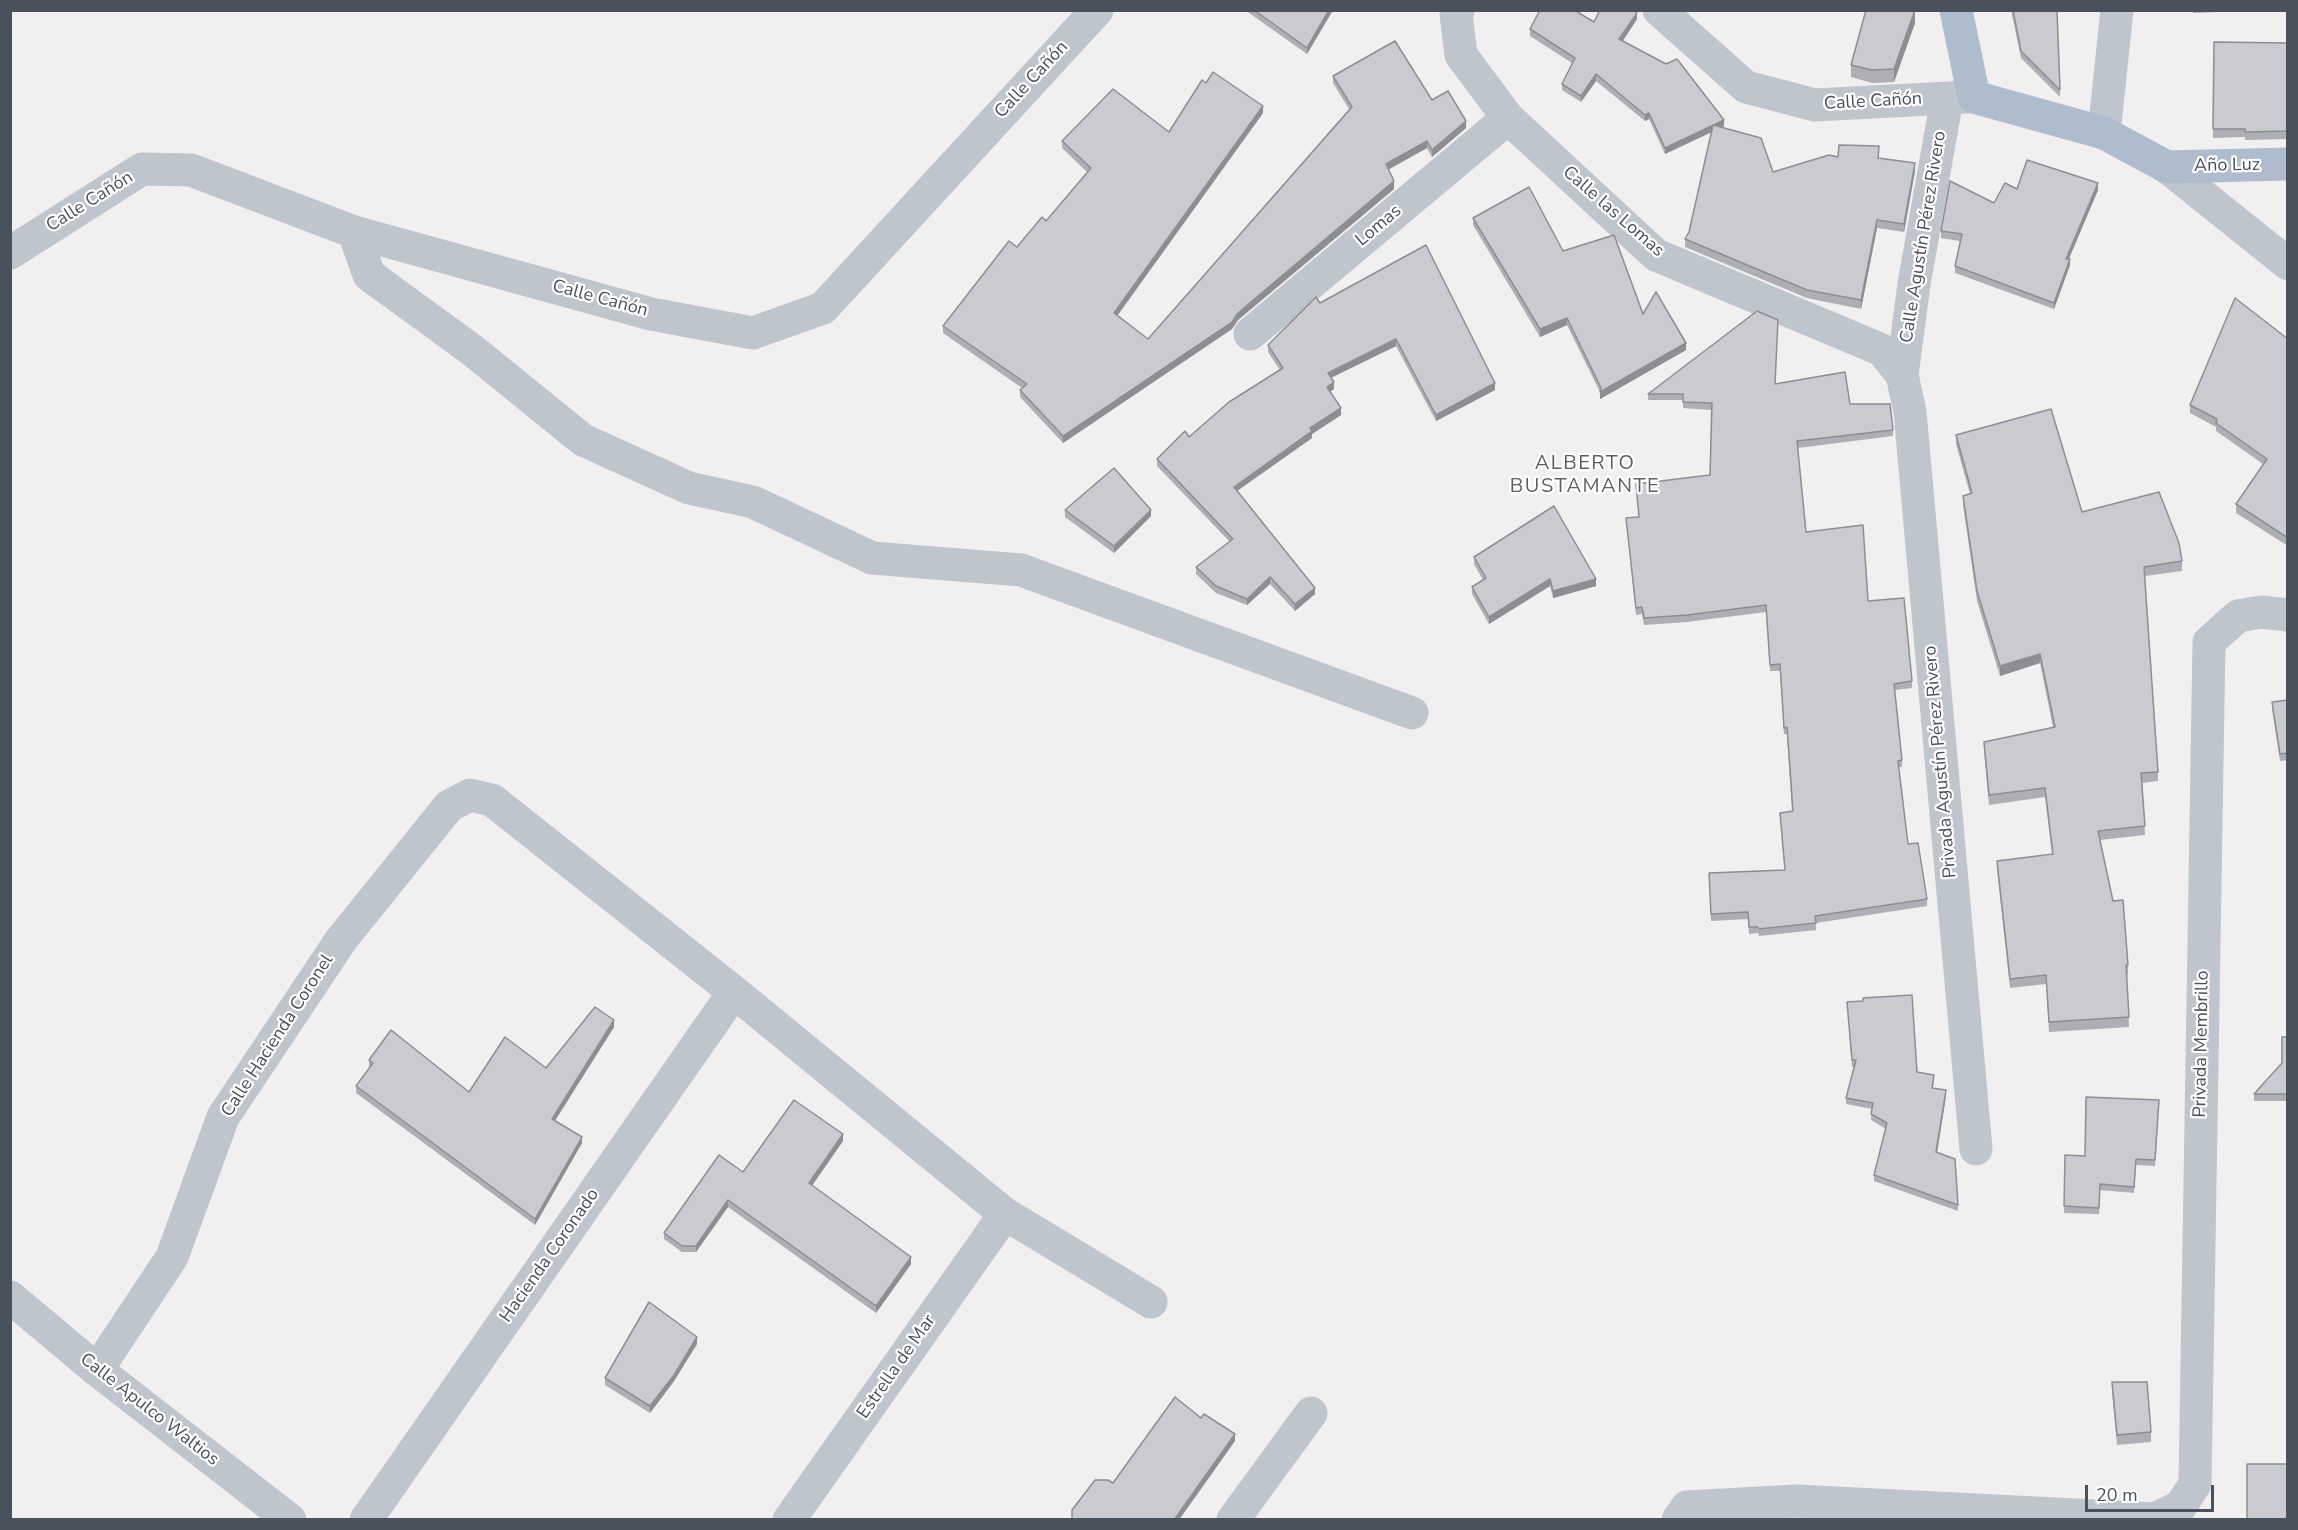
<!DOCTYPE html>
<meta charset="utf-8">
<style>
body{margin:0}
#map{position:relative;width:2298px;height:1530px;overflow:hidden;background:#f1efef;font-family:"Nunito Sans",sans-serif}
canvas{display:block}
.frame{position:absolute;inset:0;border:12px solid #48515c;pointer-events:none}
.scale{position:absolute;left:2085px;top:1485px;width:129px;height:27px;box-sizing:border-box;border:3px solid #48515c;border-top:0;padding-left:8px;font-size:18px;line-height:21px;white-space:nowrap;color:#48515c;-webkit-text-stroke:4px #fff;paint-order:stroke}
</style>
<div id="map">
<canvas width="2298" height="1530"></canvas>
<div class="frame"></div>
<div class="scale">20 m</div>
</div>
<script>
const c = document.querySelector('canvas').getContext('2d');
c.lineJoin = 'round';
function shape(rows) {
  const path = new Path2D();
  for (const r of rows) {
    path.moveTo(r[0], r[1]);
    for (let i = 2; i < r.length; i += 2) path.lineTo(r[i], r[i + 1]);
  }
  return path;
}
function stroke(path, color, width, dash) {
  c.strokeStyle = color;
  c.lineWidth = width;
  c.lineCap = dash ? 'butt' : 'round';
  c.setLineDash(dash || []);
  c.stroke(path);
}
function fillPath(path, color) {
  c.fillStyle = color;
  c.fill(path, 'evenodd');
}
function label(font, color, halo, rows, align = 'center') {
  c.font = font + ' "Nunito Sans",sans-serif';
  c.lineWidth = 4.5;
  c.setLineDash([]);
  c.textBaseline = 'middle';
  c.strokeStyle = halo;
  c.fillStyle = color;
  for (const [text, x, y, turn = 0] of rows) {
    c.save();
    c.translate(x, y);
    c.rotate((+turn || 0) * Math.PI / 180);
    c.textAlign = isNaN(turn) ? turn : align;
    if (halo) c.strokeText(text, 0, 0);
    c.fillText(text, 0, 0);
    c.restore();
  }
}
const minor = shape([
 [1458,10,1456,14,1461,55,1508,118,1656,255,1882,350,1902,375],
 [1659,10,1746,87,1815,105,1968,97],
 [1947,99,1914,284,1902,375,1910,412,1976,1149],
 [2104,133,2117,10],
 [2167,167,2288,264],
 [354,232,369,275,472,350,583,440,689,488,753,502,872,558,1021,570,1412,713],
 [10,253,142,169,191,170,354,232,651,314,753,333,823,308,1097,10],
 [1250,334,1508,118],
 [10,1297,97,1370,290,1520],
 [97,1370,172,1257,223,1117,341,940,449,806,470,795,492,800,734,992,1005,1214,1151,1302],
 [366,1520,734,992],
 [789,1520,1005,1214],
 [1233,1520,1311,1413],
 [1678,1520,1687,1507,1796,1501,2155,1519,2180,1507,2195,1484,2209,642,2238,616,2261,612,2288,615]
]);
const major = shape([
 [1956,10,1974,97,2104,133,2167,167,2288,164]
]);
const wall = shape([
 [1245,10,1333,10,1307,54],
 [2011,10,2057,10,2060,97,2021,58],
 [2193,10,2244,10,2244,11,2193,13],
 [1637,19,1623,41,1724,126,1722,127,1773,172,1838,157,1879,154,1879,159,1915,171,1904,232,1877,228,1861,309,1807,298,1685,247,1685,239,1689,232,1712,132,1665,154,1649,119,1645,121,1596,81,1581,102,1562,90,1562,84,1572,63,1530,36,1530,29,1594,22],
 [1915,23,1894,82,1872,83,1851,77,1851,65],
 [2214,42,2288,43,2288,139,2245,140,2245,137,2213,138],
 [1333,76,1432,100,1466,128,1432,157,1427,148,1388,169,1394,189,1238,320,1232,329,1063,443,1020,397,1020,390,1022,388,943,333,943,326,1017,247,1046,221,1087,172,1062,148,1062,141,1169,132,1263,113,1118,315,1148,339,1349,109,1333,83],
 [2017,189,2098,190,2069,259,2070,265,2054,309,1955,273,1955,266,1960,241,1941,238,1941,231,1994,203],
 [1473,218,1563,251,1686,350,1600,399,1600,392,1567,325,1540,337,1473,225],
 [1426,245,1495,390,1436,421,1396,346,1331,378,1334,389,1330,392,1341,415,1312,434,1312,438,1237,491,1315,594,1295,611,1270,584,1247,605,1216,593,1196,574,1196,567,1230,542,1157,466,1157,459,1280,370,1268,352,1268,345],
 [2288,339,2288,546,2236,513,2236,504,2263,464,2216,431,2216,427,2190,413,2190,405],
 [1775,384,1850,404,1893,430,1893,436,1798,448,1806,532,1868,601,1912,681,1912,688,1895,690,1902,760,1902,767,1898,767,1908,844,1927,899,1927,906,1816,923,1816,930,1759,936,1758,933,1749,934,1748,919,1711,921,1709,873,1785,870,1780,813,1792,812,1787,734,1784,734,1780,671,1770,671,1766,612,1687,622,1644,625,1642,614,1636,615,1626,518,1639,517,1636,484,1710,475,1711,410,1683,408,1683,400,1648,400,1648,394],
 [1956,435,2082,512,2182,561,2182,571,2145,576,2158,772,2158,781,2142,783,2145,835,2100,840,2113,901,2128,965,2128,974,2127,975,2129,1027,2049,1032,2046,984,2010,988,1997,870,1997,861,2052,854,2045,797,1989,805,1984,751,1984,742,2053,727,2040,663,2000,676,1977,601,1963,505,1963,496,1970,494,1956,444],
 [1065,510,1151,516,1114,553,1065,517],
 [1474,557,1596,586,1553,598,1550,586,1489,624,1472,594,1472,587,1483,580,1474,564],
 [2288,700,2288,760,2280,761,2272,709,2272,702],
 [1863,998,1917,1072,1934,1081,1933,1088,1946,1096,1937,1153,1958,1205,1958,1211,1874,1181,1874,1175,1886,1129,1871,1120,1872,1109,1846,1104,1846,1098,1854,1067,1852,1067,1847,1002,1863,1001],
 [614,1027,555,1121,582,1143,535,1225,356,1093,356,1086,370,1068,369,1067,369,1060,469,1092,546,1068],
 [2288,1037,2288,1101,2254,1101,2254,1094,2282,1063],
 [2159,1100,2155,1166,2136,1165,2134,1193,2100,1190,2099,1214,2064,1213,2065,1155,2085,1156],
 [843,1141,812,1185,911,1264,876,1313,728,1207,696,1252,682,1252,664,1239,664,1233,743,1172],
 [697,1344,674,1381,650,1413,605,1385,605,1378],
 [2112,1382,2151,1432,2151,1442,2117,1445,2112,1392]
]);
const shadedWall = shape([
 [1329,10,1333,10,1307,54,1307,48],
 [1915,10,1915,23,1894,82,1894,69],
 [1637,13,1637,19,1619,46,1619,39],
 [1596,74,1596,81,1581,102,1581,96],
 [1263,106,1263,113,1114,320,1114,313],
 [1649,113,1649,119,1645,121,1645,115],
 [1724,120,1724,126,1665,154,1665,148],
 [1466,121,1466,128,1432,157,1432,150],
 [1427,141,1427,148,1386,171,1386,164],
 [1915,163,1915,171,1904,232,1904,224],
 [1394,181,1394,189,1238,320,1232,329,1063,443,1063,436,1238,313],
 [2098,183,2098,190,2066,265,2066,259],
 [1877,220,1877,228,1861,309,1861,300],
 [2070,259,2070,265,2054,309,2054,303],
 [1567,318,1567,325,1540,337,1540,329],
 [1396,339,1396,346,1328,379,1328,373],
 [1686,343,1686,350,1600,399,1600,392],
 [1334,382,1334,389,1327,393,1327,387],
 [1495,383,1495,390,1436,421,1436,415],
 [1341,408,1341,415,1312,434,1312,438,1234,493,1234,487,1310,428],
 [1151,510,1151,516,1114,553,1114,546],
 [1270,577,1270,584,1247,605,1247,599],
 [1550,579,1550,586,1489,624,1489,617],
 [1596,579,1596,586,1553,598,1553,591],
 [1315,588,1315,594,1295,611,1295,604],
 [2040,654,2040,663,2000,676,2000,666],
 [614,1020,614,1027,552,1125,552,1119],
 [1946,1090,1946,1096,1936,1159,1936,1152],
 [843,1134,843,1141,809,1190,809,1183],
 [582,1137,582,1143,535,1225,535,1219],
 [728,1200,728,1207,696,1252,696,1246],
 [911,1257,911,1264,876,1313,876,1306],
 [697,1337,697,1344,674,1381,650,1413,650,1406],
 [1235,1434,1235,1441,1179,1520,1174,1520]
]);
const building = shape([
 [1254,10,1329,10,1307,48,1254,10],
 [1540,10,1574,10,1594,22,1600,10,1634,10,1637,13,1619,39,1666,64,1677,59,1724,120,1665,148,1649,113,1645,115,1596,74,1581,96,1562,84,1575,58,1530,29,1540,10],
 [1866,10,1915,10,1894,69,1872,70,1851,65,1866,10],
 [2013,10,2057,10,2060,90,2021,51,2013,10],
 [1395,41,1432,100,1448,91,1466,121,1432,150,1427,141,1386,164,1394,181,1238,313,1232,322,1063,436,1020,390,1027,384,943,326,1009,241,1017,247,1042,217,1046,221,1091,168,1062,141,1113,89,1169,132,1202,80,1206,83,1213,72,1263,106,1114,313,1148,339,1352,107,1333,76,1395,41],
 [2214,42,2288,43,2288,131,2245,132,2245,129,2213,129,2214,42],
 [1713,125,1761,138,1773,172,1829,155,1838,157,1839,145,1879,146,1878,158,1915,163,1904,224,1877,220,1861,300,1807,290,1685,239,1689,232,1713,125],
 [2027,160,2098,183,2066,259,2070,259,2054,303,1955,266,1962,234,1941,231,1950,181,1994,203,2005,183,2017,189,2027,160],
 [1529,187,1563,251,1614,235,1643,314,1656,292,1686,343,1600,392,1601,388,1567,318,1540,329,1473,218,1529,187],
 [1426,245,1495,383,1436,415,1396,339,1328,373,1334,382,1327,387,1341,408,1310,428,1312,431,1234,487,1315,588,1295,604,1270,577,1247,599,1216,586,1196,567,1233,539,1157,459,1185,431,1189,437,1229,402,1283,368,1268,345,1316,297,1320,303,1426,245],
 [2235,298,2288,339,2288,538,2236,504,2267,459,2216,423,2217,419,2190,405,2235,298],
 [1757,311,1778,320,1775,384,1845,372,1850,404,1890,404,1893,430,1797,441,1806,532,1863,525,1868,601,1904,598,1912,681,1894,684,1902,760,1898,761,1908,844,1918,843,1927,899,1815,916,1816,923,1759,929,1758,927,1749,927,1748,912,1711,914,1709,873,1785,870,1780,813,1793,811,1787,727,1784,728,1780,664,1770,665,1766,605,1687,615,1644,618,1642,607,1636,608,1626,518,1639,517,1636,484,1710,475,1712,403,1683,402,1683,394,1648,394,1757,311],
 [2051,409,2082,512,2159,492,2179,543,2182,561,2144,567,2158,772,2141,773,2145,826,2098,831,2113,901,2123,900,2128,965,2126,965,2129,1017,2049,1022,2046,975,2010,979,1997,861,2053,854,2045,788,1989,795,1984,742,2055,727,2040,654,2000,666,1977,591,1963,496,1972,493,1956,435,2051,409],
 [1114,468,1151,510,1114,546,1065,510,1114,468],
 [1554,506,1596,579,1553,591,1550,579,1489,617,1472,587,1486,578,1474,557,1554,506],
 [2288,700,2288,753,2280,754,2272,702,2288,700],
 [1912,995,1917,1072,1934,1075,1932,1088,1946,1090,1936,1152,1955,1159,1958,1205,1874,1175,1887,1123,1871,1114,1873,1103,1846,1098,1856,1060,1852,1060,1847,1002,1863,1001,1863,998,1912,995],
 [595,1007,614,1020,552,1119,582,1137,535,1219,356,1086,373,1063,369,1060,391,1030,469,1092,505,1037,546,1068,595,1007],
 [2282,1037,2288,1037,2288,1094,2254,1094,2282,1063,2282,1037],
 [2086,1097,2159,1100,2155,1160,2136,1159,2134,1187,2100,1184,2099,1208,2064,1206,2065,1155,2085,1156,2086,1097],
 [794,1100,843,1134,809,1183,911,1257,876,1306,728,1200,696,1246,682,1246,664,1233,719,1155,743,1172,794,1100],
 [649,1302,697,1337,674,1375,650,1406,605,1378,649,1302],
 [2112,1382,2147,1382,2151,1432,2117,1435,2112,1382],
 [1175,1397,1201,1418,1204,1414,1235,1434,1174,1520,1072,1520,1072,1510,1095,1480,1108,1480,1113,1483,1175,1397],
 [2247,1464,2288,1464,2288,1520,2247,1520,2247,1464]
]);
const streetNames = [
 ["Calle Cañón",1032,80,-47],
 ["Calle Cañón",1873,102,-3],
 ["Año Luz",2227,166,-1],
 ["Calle Cañón",90,202,-32],
 ["Calle las Lomas",1613,212,41],
 ["Lomas",1379,226,-40],
 ["Calle Agustín Pérez Rivero",1924,237,-81],
 ["Calle Cañón",600,299,15],
 ["Privada Agustín Pérez Rivero",1941,762,-95],
 ["Calle Hacienda Coronel",278,1036,-57],
 ["Privada Membrillo",2202,1044,-89],
 ["Hacienda Coronado",550,1256,-55],
 ["Estrella de Mar",897,1367,-55],
 ["Calle Apulco Waltios",149,1410,38]
];
const neighbourhoodNames = [
 ["ALBERTO",1585,464],
 ["BUSTAMANTE",1585,487]
];
stroke(minor, '#bec5cd', 33);
stroke(major, '#afbccd', 33);
fillPath(wall, '#adafb4');
fillPath(shadedWall, '#8d8e92');
fillPath(building, '#c9cbd1');
stroke(building, '#8d8e92', 1.5);
label('18px', '#48515c', '#fff', streetNames);
c.letterSpacing = '1.5px';
label('20px', '#5c5f64', '#fff', neighbourhoodNames);
c.letterSpacing = '0px';
</script>
